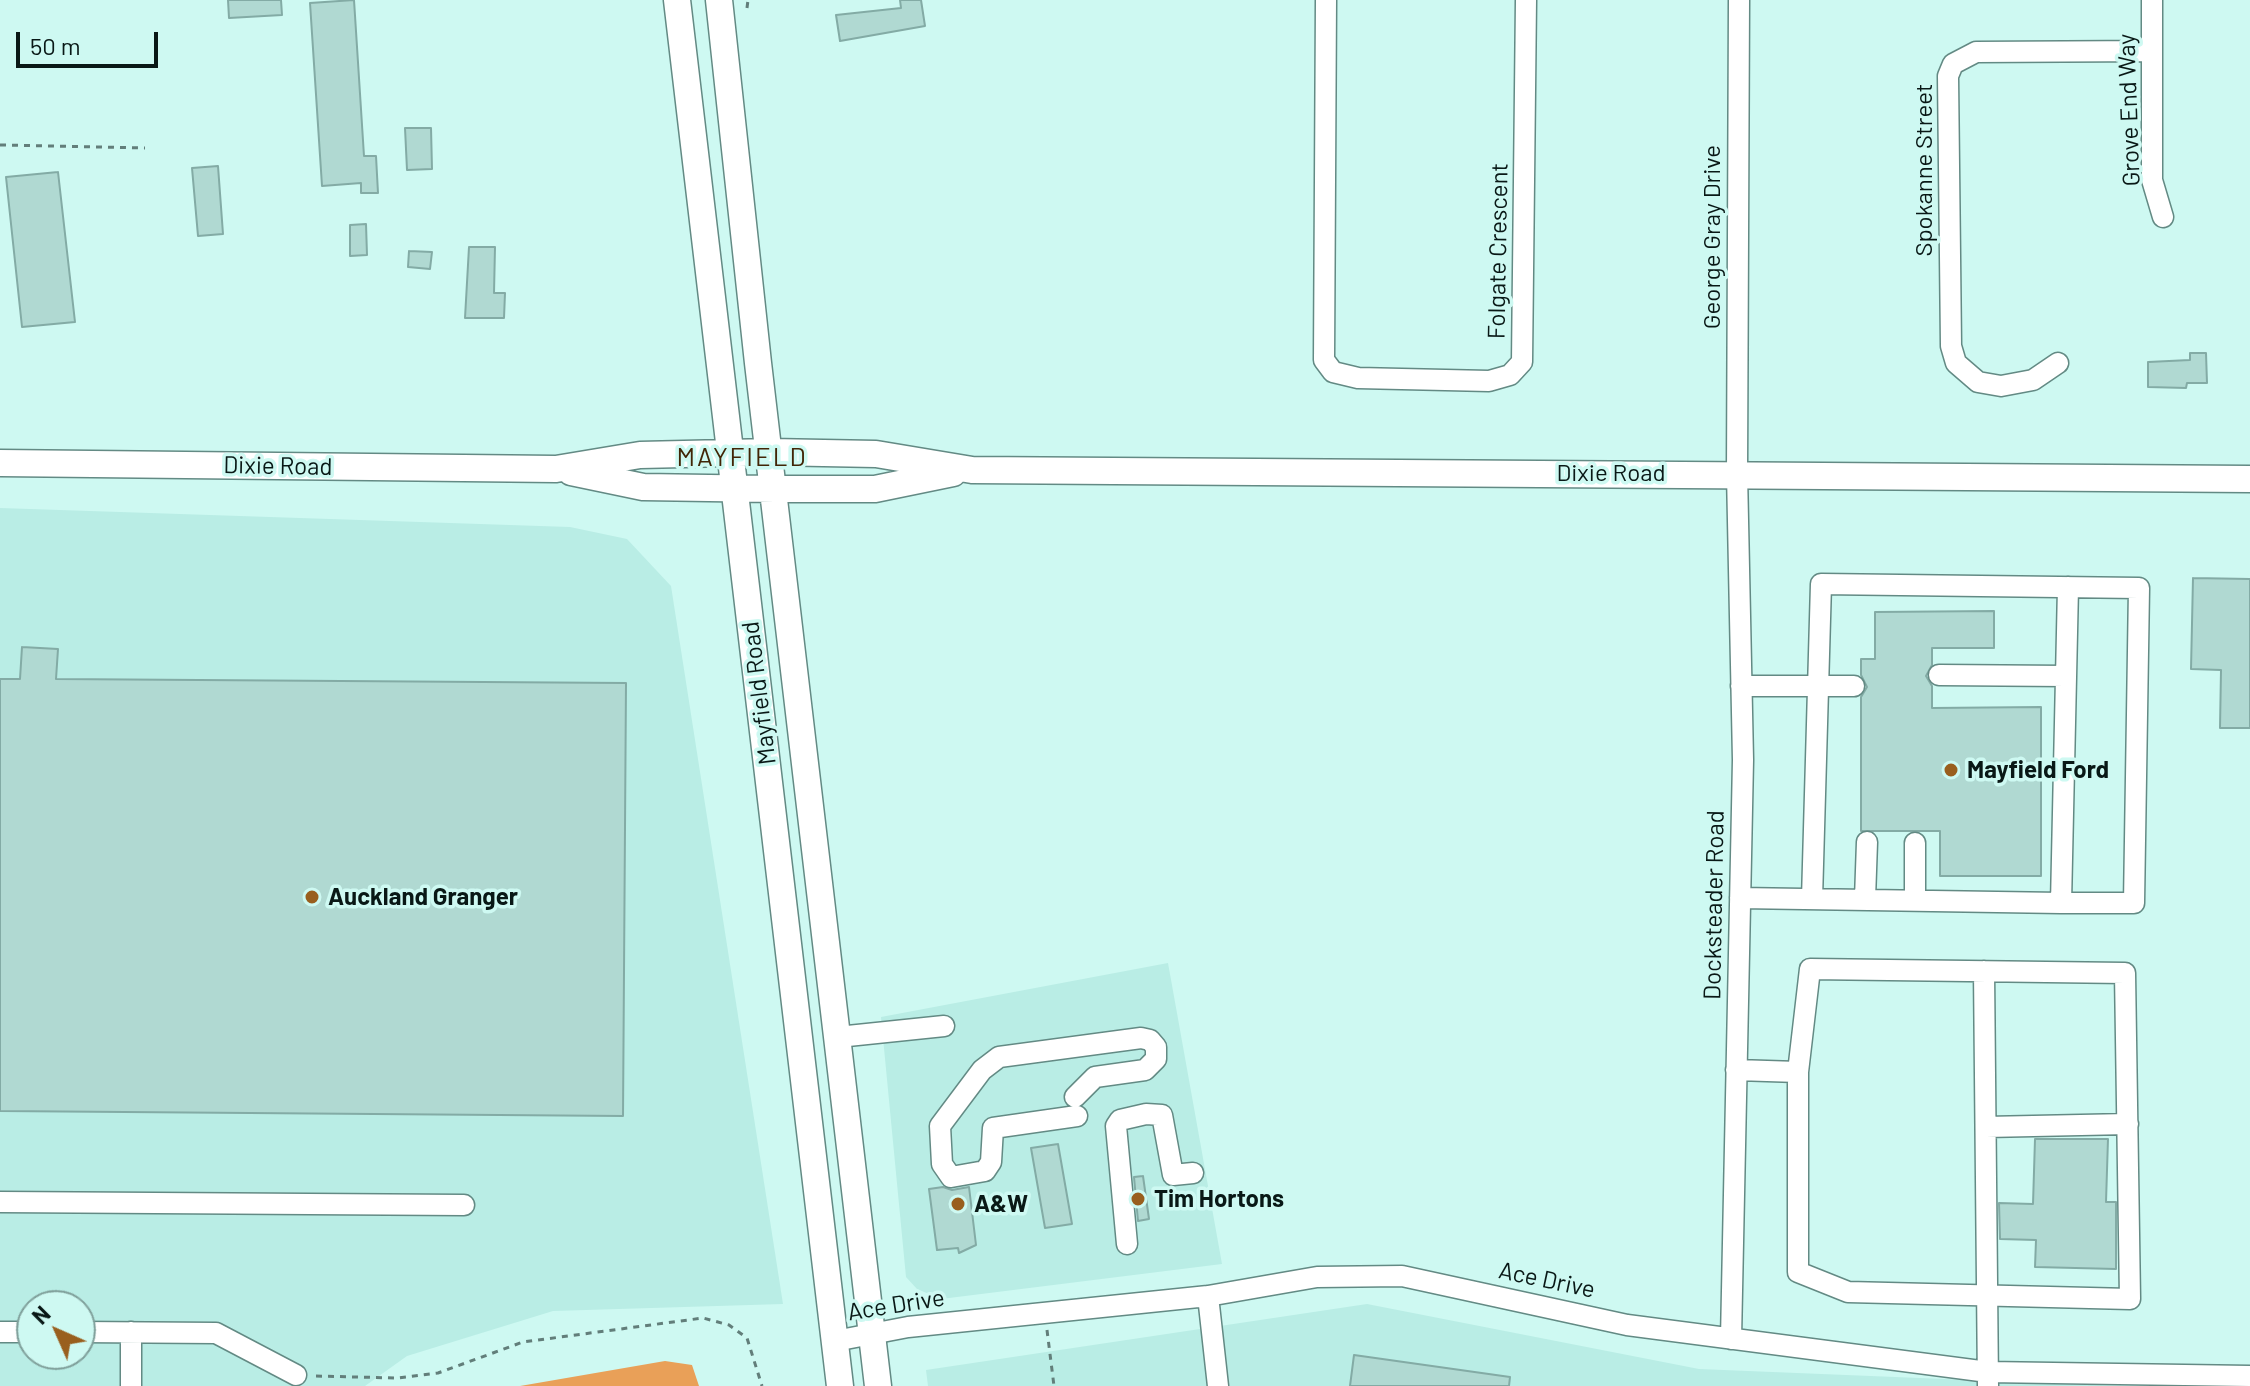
<!DOCTYPE html>
<style>
body{margin:0}
#map{position:relative;width:2250px;height:1386px;overflow:hidden;background:#cef9f2;font-family:Barlow,sans-serif}
canvas{display:block}
.north{position:absolute;left:16px;top:1290px;width:80px;height:80px;box-sizing:border-box;background:#cef9f2;border:2px solid #7f9f9a;border-radius:50%;rotate:315deg;font-size:22px;font-weight:700;line-height:32px;text-align:center;color:#091816}
.north::after{content:'';display:block;margin:auto;width:28px;height:36px;background:#995f1e;clip-path:polygon(50% 0,100% 100%,50% 72%,0 100%)}
.scale{position:absolute;left:16px;top:32px;width:142px;height:36px;box-sizing:border-box;border:4px solid #091816;border-top:0;padding-left:10px;font-size:24px;line-height:28px;white-space:nowrap;color:#091816;-webkit-text-stroke:6px #cef9f2;paint-order:stroke}
</style>
<div id="map">
<canvas width="2250" height="1386"></canvas>
<div class="north">N</div>
<div class="scale">50 m</div>
</div>
<script>
const c = document.querySelector('canvas').getContext('2d');
c.lineJoin = 'round';
function fillPath(path, color) {
  c.fillStyle = color;
  c.fill(path, 'evenodd');
}
function shape(rows) {
  const path = new Path2D();
  for (const r of rows) {
    path.moveTo(r[0], r[1]);
    for (let i = 2; i < r.length; i += 2) path.lineTo(r[i], r[i + 1]);
  }
  return path;
}
function stroke(path, color, width, dash) {
  c.strokeStyle = color;
  c.lineWidth = width;
  c.lineCap = dash ? 'butt' : 'round';
  c.setLineDash(dash || []);
  c.stroke(path);
}
function label(font, color, halo, rows, align = 'center') {
  c.font = font + ' Barlow,sans-serif';
  c.lineWidth = 7;
  c.setLineDash([]);
  c.textBaseline = 'middle';
  c.strokeStyle = halo;
  c.fillStyle = color;
  for (const [text, x, y, turn = 0] of rows) {
    c.save();
    c.translate(x, y);
    c.rotate((+turn || 0) * Math.PI / 180);
    c.textAlign = isNaN(turn) ? turn : align;
    if (halo) c.strokeText(text, 0, 0);
    c.fillText(text, 0, 0);
    c.restore();
  }
}
const built = shape([
 [0,508,570,527,627,539,671,586,783,1304,553,1311,407,1356,365,1386,0,1386],
 [32,1306,80,1306,80,1354,32,1354],
 [1168,963,1222,1264,941,1299,917,1289,906,1277,881,1017],
 [1367,1304,1699,1369,2116,1386,928,1386,926,1370]
]);
const water = shape([
 [665,1361,692,1365,699,1386,520,1386]
]);
const building = shape([
 [228,0,281,0,282,15,229,18,228,0],
 [354,0,364,156,376,156,378,193,361,193,361,183,322,186,310,3,354,0],
 [900,0,921,0,925,26,840,41,836,15,901,8,900,0],
 [405,128,431,128,432,169,407,170,405,128],
 [218,166,223,234,198,236,192,168,218,166],
 [58,172,75,322,22,327,6,177,58,172],
 [366,224,367,255,350,256,350,225,366,224],
 [469,247,495,247,494,293,505,293,504,318,465,318,469,247],
 [409,251,432,252,430,269,408,267,409,251],
 [2190,353,2206,353,2207,383,2187,383,2186,388,2148,387,2148,362,2190,360,2190,353],
 [2193,578,2250,579,2250,728,2220,728,2221,670,2191,669,2193,578],
 [1994,611,1994,648,1932,648,1932,665,1926,676,1932,686,1932,708,2041,707,2041,876,1940,876,1940,831,1861,831,1861,697,1867,687,1861,675,1861,659,1875,659,1875,612,1994,611],
 [22,647,58,649,56,679,626,683,623,1116,0,1111,0,679,20,679,22,647],
 [2035,1139,2108,1139,2106,1202,2116,1202,2116,1269,2035,1267,2036,1240,2000,1239,1999,1203,2033,1204,2035,1139],
 [1058,1144,1072,1224,1045,1228,1031,1148,1058,1144],
 [1143,1176,1149,1219,1138,1221,1134,1177,1143,1176],
 [943,1187,952,1190,969,1187,976,1245,959,1253,958,1248,937,1250,929,1189,943,1187],
 [1354,1355,1510,1377,1509,1386,1350,1386,1354,1355]
]);
const path = shape([
 [747,8,748,0],
 [0,145,145,148],
 [1047,1330,1054,1386],
 [316,1376,397,1378,438,1373,523,1342,703,1318,729,1325,747,1338,762,1386]
]);
const minor = shape([
 [1326,0,1324,360,1333,372,1358,378,1489,381,1510,375,1522,362,1526,0],
 [2152,0,2152,180,2163,217],
 [2058,363,2033,380,2001,386,1978,382,1956,363,1951,346,1948,76,1953,64,1976,52,2152,51],
 [1939,675,2066,676],
 [1741,686,1854,686],
 [1740,898,2061,903,2134,903,2139,588,1821,584,1812,899],
 [1865,899,1867,842],
 [1915,900,1915,843],
 [2061,903,2068,587],
 [1984,971,1988,1386],
 [838,1037,944,1026],
 [1736,1070,1798,1072,1810,969,2125,973,2130,1299,1848,1292,1798,1272,1798,1072],
 [1075,1097,1095,1077,1145,1070,1156,1059,1156,1047,1150,1040,1141,1038,999,1057,982,1070,940,1126,942,1164,951,1177,985,1171,991,1162,993,1128,1077,1116],
 [1986,1127,2128,1124],
 [0,1202,464,1205],
 [1127,1244,1116,1126,1120,1120,1146,1114,1162,1115,1173,1175,1193,1173],
 [1208,1296,1218,1386],
 [0,1332,32,1332],
 [80,1332,216,1333,296,1375],
 [1731,1339,1743,760,1737,473,1739,0],
 [835,1341,908,1327,1208,1296,1317,1277,1402,1276,1627,1325,1988,1372,2250,1376],
 [131,1386,131,1332]
]);
const major = shape([
 [677,0,840,1386],
 [719,0,758,363,878,1386],
 [0,463,556,469,640,455,771,452,876,454,972,470,2250,479],
 [571,472,643,487,775,489,875,489,953,473]
]);
const markers = [
 [1951,770,8,"#995f1e"],
 [312,897,8,"#995f1e"],
 [1138,1199,8,"#995f1e"],
 [958,1204,8,"#995f1e"]
];
const streetNames = [
 ["Grove End Way",2129,110,-92],
 ["Spokanne Street",1924,170,-90],
 ["George Gray Drive",1712,237,-90],
 ["Folgate Crescent",1498,251,-89],
 ["Dixie Road",278,466,1],
 ["Dixie Road",1611,473],
 ["Mayfield Road",759,693,-97],
 ["Docksteader Road",1714,905,-89],
 ["Ace Drive",1547,1280,12],
 ["Ace Drive",896,1305,-9]
];
const poiNames = [
 ["Mayfield Ford",1967,770],
 ["Auckland Granger",328,897],
 ["Tim Hortons",1154,1199],
 ["A&W",974,1204]
];
const neighbourhoodNames = [
 ["MAYFIELD",742,457]
];
fillPath(built, '#b9ede5');
fillPath(water, '#e9a058');
fillPath(building, '#b0d9d2');
stroke(building, '#83aba5', 2);
stroke(minor, '#638a84', 23);
stroke(major, '#638a84', 29);
stroke(path, '#627e7a', 3, [6, 6]);
stroke(minor, '#fff', 20);
stroke(major, '#fff', 26);
for (const [x, y, r, color] of markers) {
  const dot = new Path2D();
  dot.arc(x, y, r, 0, 2 * Math.PI);
  c.fillStyle = color;
  c.fill(dot);
  stroke(dot, '#cef9f2', 3);
}
label('24px', '#091816', '#cef9f2', streetNames);
label('bold 24px', '#091816', '#cef9f2', poiNames, 'left');
c.letterSpacing = '2px';
label('26px', '#412506', '#cef9f2', neighbourhoodNames);
c.letterSpacing = '0px';
</script>
